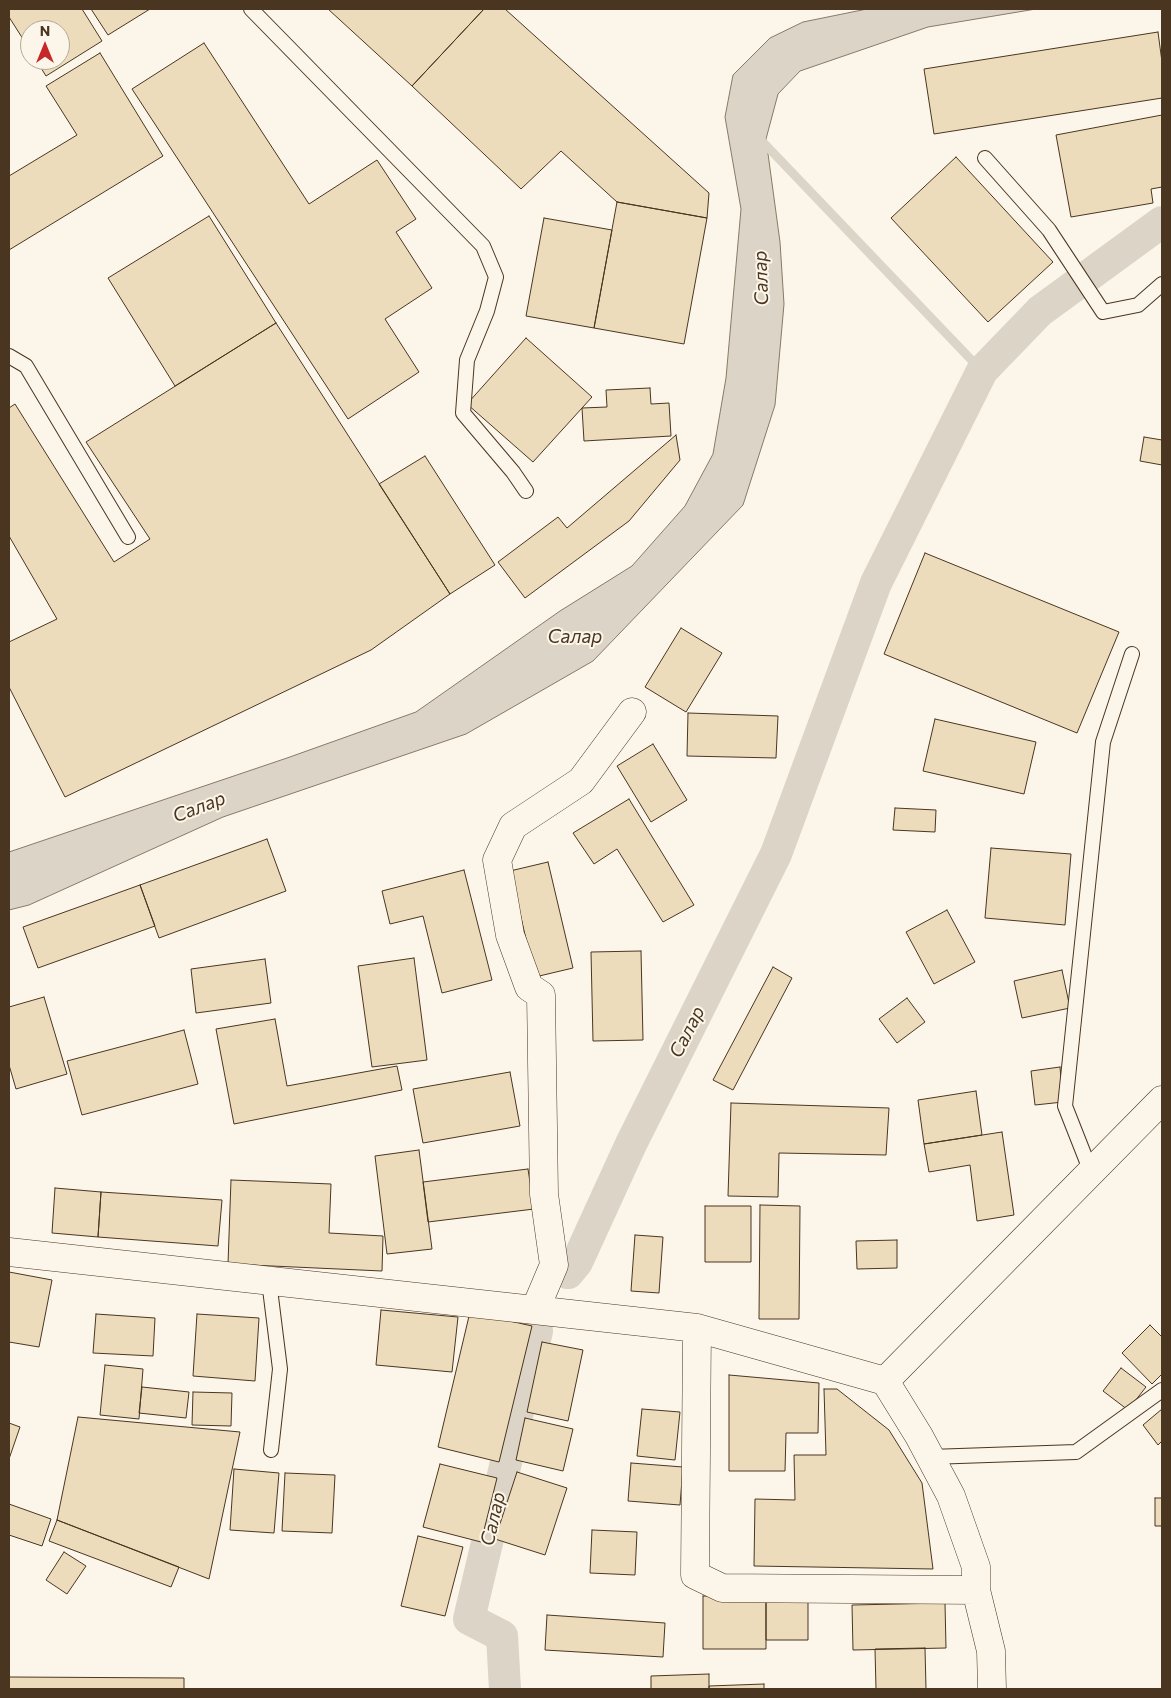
<!DOCTYPE html>
<meta charset="utf-8">
<style>
body{margin:0}
#map{position:relative;width:1171px;height:1698px;overflow:hidden;background:#fbf6e9;font-family:Commissioner,sans-serif}
canvas{display:block}
.frame{position:absolute;inset:0;border:10px solid #4a3520;pointer-events:none}
.north{position:absolute;left:20px;top:20px;width:50px;height:50px;box-sizing:border-box;background:#fbf6e9;border:1px solid #b4a999;border-radius:50%;rotate:0deg;font-size:14px;font-weight:700;line-height:20px;text-align:center;color:#4a3520}
.north::after{content:'';display:block;margin:auto;width:18px;height:22px;background:#c62828;clip-path:polygon(50% 0,100% 100%,50% 72%,0 100%)}
</style>
<div id="map">
<canvas width="1171" height="1698"></canvas>
<div class="frame"></div>
<div class="north">N</div>
</div>
<script>
const c = document.querySelector('canvas').getContext('2d');
c.lineJoin = 'round';
function fillPath(path, color) {
  c.fillStyle = color;
  c.fill(path, 'evenodd');
}
function shape(rows) {
  const path = new Path2D();
  for (const r of rows) {
    path.moveTo(r[0], r[1]);
    for (let i = 2; i < r.length; i += 2) path.lineTo(r[i], r[i + 1]);
  }
  return path;
}
function stroke(path, color, width, dash) {
  c.strokeStyle = color;
  c.lineWidth = width;
  c.lineCap = dash ? 'butt' : 'round';
  c.setLineDash(dash || []);
  c.stroke(path);
}
function label(font, color, halo, rows, align = 'center') {
  c.font = font + ' Commissioner,sans-serif';
  c.lineWidth = 4;
  c.setLineDash([]);
  c.textBaseline = 'middle';
  c.strokeStyle = halo;
  c.fillStyle = color;
  for (const [text, x, y, turn = 0] of rows) {
    c.save();
    c.translate(x, y);
    c.rotate((+turn || 0) * Math.PI / 180);
    c.textAlign = isNaN(turn) ? turn : align;
    if (halo) c.strokeText(text, 0, 0);
    c.fillText(text, 0, 0);
    c.restore();
  }
}
const water = shape([
 [867,9,1036,9,928,27,800,71,778,94,766,139,780,242,784,304,775,405,743,505,593,661,466,734,223,817,29,905,9,910,9,852,287,758,416,712,560,611,632,566,685,506,713,454,726,378,741,209,725,117,733,75,770,38,803,22,867,9]
]);
const stream = shape([
 [760,139,982,371]
]);
const canal = shape([
 [568,1273,577,1262,631,1144,776,854,876,583,982,371,1040,311,1162,222],
 [505,1689,502,1636,469,1619,537,1331]
]);
const building = shape([
 [9,9,82,9,102,41,46,76,36,60,60,60,60,30,30,30,30,50,9,17,9,9],
 [91,9,150,9,108,35,91,9],
 [328,9,484,9,412,86,328,9],
 [484,9,505,9,709,193,707,218,617,202,561,151,521,189,412,86,484,9],
 [1158,32,1162,62,1162,98,934,134,924,69,1158,32],
 [204,43,309,204,377,160,416,219,396,232,432,288,385,319,419,372,348,419,132,89,204,43],
 [100,53,163,156,9,250,9,176,77,135,46,86,100,53],
 [1162,115,1162,187,1151,189,1153,203,1071,217,1056,135,1162,115],
 [956,157,1053,262,988,322,891,218,956,157],
 [617,202,707,218,684,344,594,328,617,202],
 [209,216,276,323,175,386,108,278,209,216],
 [544,218,612,230,594,328,526,316,544,218],
 [276,323,450,594,371,650,65,797,9,687,9,642,57,619,9,536,9,408,15,404,114,562,150,539,86,442,276,323],
 [526,338,592,397,533,462,467,404,526,338],
 [650,388,651,404,669,403,671,436,584,441,582,408,607,407,606,390,650,388],
 [676,435,680,460,629,521,525,598,498,562,558,517,567,528,676,435],
 [1144,437,1162,440,1162,465,1140,461,1144,437],
 [425,456,495,565,450,594,379,484,425,456],
 [925,553,1119,632,1077,733,884,654,925,553],
 [681,628,722,653,686,712,645,687,681,628],
 [688,713,778,716,776,758,687,756,688,713],
 [935,719,1036,742,1024,794,923,771,935,719],
 [653,744,687,800,651,822,617,766,653,744],
 [629,799,694,905,663,922,617,849,594,864,573,833,629,799],
 [895,808,936,810,935,832,893,830,895,808],
 [267,839,286,891,159,938,140,885,267,839],
 [991,848,1071,854,1065,925,985,918,991,848],
 [548,862,573,968,535,977,510,871,548,862],
 [464,870,492,980,442,993,423,916,390,924,382,891,464,870],
 [140,885,155,926,38,968,23,927,140,885],
 [947,910,975,962,934,984,906,932,947,910],
 [641,951,643,1040,593,1041,591,952,641,951],
 [414,958,427,1060,372,1067,358,966,414,958],
 [265,959,271,1003,196,1013,191,969,265,959],
 [773,967,792,978,733,1090,713,1080,773,967],
 [1062,970,1070,1008,1022,1018,1014,981,1062,970],
 [44,997,67,1074,16,1089,9,1065,9,1007,44,997],
 [907,998,925,1022,897,1043,879,1019,907,998],
 [275,1019,287,1086,397,1066,402,1090,234,1124,216,1029,275,1019],
 [184,1030,198,1084,82,1115,67,1061,184,1030],
 [1060,1067,1063,1102,1035,1105,1031,1071,1060,1067],
 [510,1072,520,1126,423,1143,413,1089,510,1072],
 [976,1091,982,1135,924,1144,918,1100,976,1091],
 [731,1103,889,1108,886,1155,779,1153,778,1197,728,1196,731,1103],
 [1002,1132,1014,1215,977,1221,970,1165,929,1172,924,1144,1002,1132],
 [419,1150,432,1249,387,1254,375,1156,419,1150],
 [528,1169,534,1209,428,1222,423,1182,528,1169],
 [231,1180,331,1184,329,1233,383,1236,382,1271,228,1264,231,1180],
 [55,1188,101,1192,98,1237,52,1233,55,1188],
 [101,1192,222,1200,218,1246,98,1237,101,1192],
 [760,1205,800,1206,799,1319,759,1319,760,1205],
 [705,1206,751,1206,751,1262,705,1262,705,1206],
 [635,1235,663,1237,659,1293,631,1291,635,1235],
 [897,1240,897,1268,857,1269,856,1241,897,1240],
 [9,1272,52,1280,39,1347,9,1342,9,1272],
 [381,1310,458,1317,452,1372,376,1365,381,1310],
 [470,1312,532,1326,499,1462,438,1447,470,1312],
 [96,1314,155,1318,153,1356,93,1353,96,1314],
 [197,1314,259,1318,255,1381,193,1376,197,1314],
 [1150,1325,1162,1337,1162,1374,1152,1384,1122,1353,1150,1325],
 [542,1342,583,1350,568,1421,527,1412,542,1342],
 [105,1365,143,1369,139,1419,100,1415,105,1365],
 [1121,1368,1146,1387,1128,1410,1103,1391,1121,1368],
 [729,1375,819,1383,818,1433,786,1433,785,1471,729,1471,729,1375],
 [142,1387,189,1392,186,1418,139,1413,142,1387],
 [824,1389,837,1389,889,1430,922,1483,933,1569,754,1566,755,1499,795,1500,794,1455,826,1455,824,1389],
 [193,1392,232,1393,231,1426,192,1425,193,1392],
 [642,1409,680,1412,675,1460,637,1456,642,1409],
 [1162,1409,1162,1441,1158,1445,1143,1425,1162,1409],
 [78,1417,240,1432,209,1579,57,1520,78,1417],
 [525,1418,573,1429,563,1471,516,1460,525,1418],
 [9,1423,20,1427,9,1459,9,1423],
 [631,1463,683,1467,680,1505,628,1501,631,1463],
 [440,1464,497,1478,481,1542,423,1527,440,1464],
 [234,1469,279,1473,274,1533,230,1530,234,1469],
 [517,1472,567,1488,545,1555,495,1539,517,1472],
 [285,1473,335,1475,332,1533,282,1531,285,1473],
 [1155,1498,1162,1498,1162,1526,1155,1526,1155,1498],
 [9,1504,51,1519,42,1546,9,1535,9,1504],
 [57,1520,179,1567,171,1587,49,1541,57,1520],
 [592,1530,637,1532,635,1575,590,1573,592,1530],
 [418,1536,463,1547,445,1616,401,1606,418,1536],
 [64,1552,86,1566,67,1594,46,1580,64,1552],
 [703,1596,766,1596,766,1649,703,1649,703,1596],
 [766,1596,808,1596,808,1640,766,1640,766,1596],
 [945,1603,946,1648,853,1650,852,1605,945,1603],
 [547,1615,665,1623,663,1657,545,1650,547,1615],
 [925,1648,926,1689,876,1689,875,1649,925,1648],
 [709,1674,709,1689,651,1689,651,1676,709,1674],
 [9,1677,184,1678,184,1689,9,1689,9,1677],
 [764,1684,764,1689,709,1689,709,1686,764,1684]
]);
const lane = shape([
 [251,9,483,246,496,277,487,311,467,360,463,413,513,472,526,491],
 [985,158,1049,230,1103,312,1138,305,1162,284],
 [9,356,26,366,128,537],
 [1091,1172,1065,1106,1103,742,1132,654],
 [269,1281,280,1369,271,1450],
 [930,1457,1076,1452,1162,1390]
]);
const street = shape([
 [9,1252,697,1328,885,1381,919,1436,951,1496,976,1567,976,1590,991,1651,992,1689],
 [535,1310,554,1265,544,1194,541,995,529,987,510,935,497,860,513,826,581,781,632,712],
 [697,1328,695,1575,722,1588,976,1590],
 [885,1381,1162,1100]
]);
const waterNames = [
 ["Салар",761,278,-92],
 ["Салар",575,637],
 ["Салар",199,807,-21],
 ["Салар",687,1032,-63],
 ["Салар",493,1519,-77]
];
fillPath(water, '#dcd4c6');
stroke(water, '#887966', 1);
stroke(stream, '#dcd4c6', 9);
stroke(canal, '#dcd4c6', 32);
fillPath(building, '#ecdcbc');
stroke(building, '#4a3520', 1);
stroke(lane, '#4a3520', 16);
stroke(street, '#4a3520', 29);
stroke(lane, '#fbf6e9', 14);
stroke(street, '#fbf6e9', 28);
label('italic 19px', '#4a3520', '#fbf6e9', waterNames);
</script>
